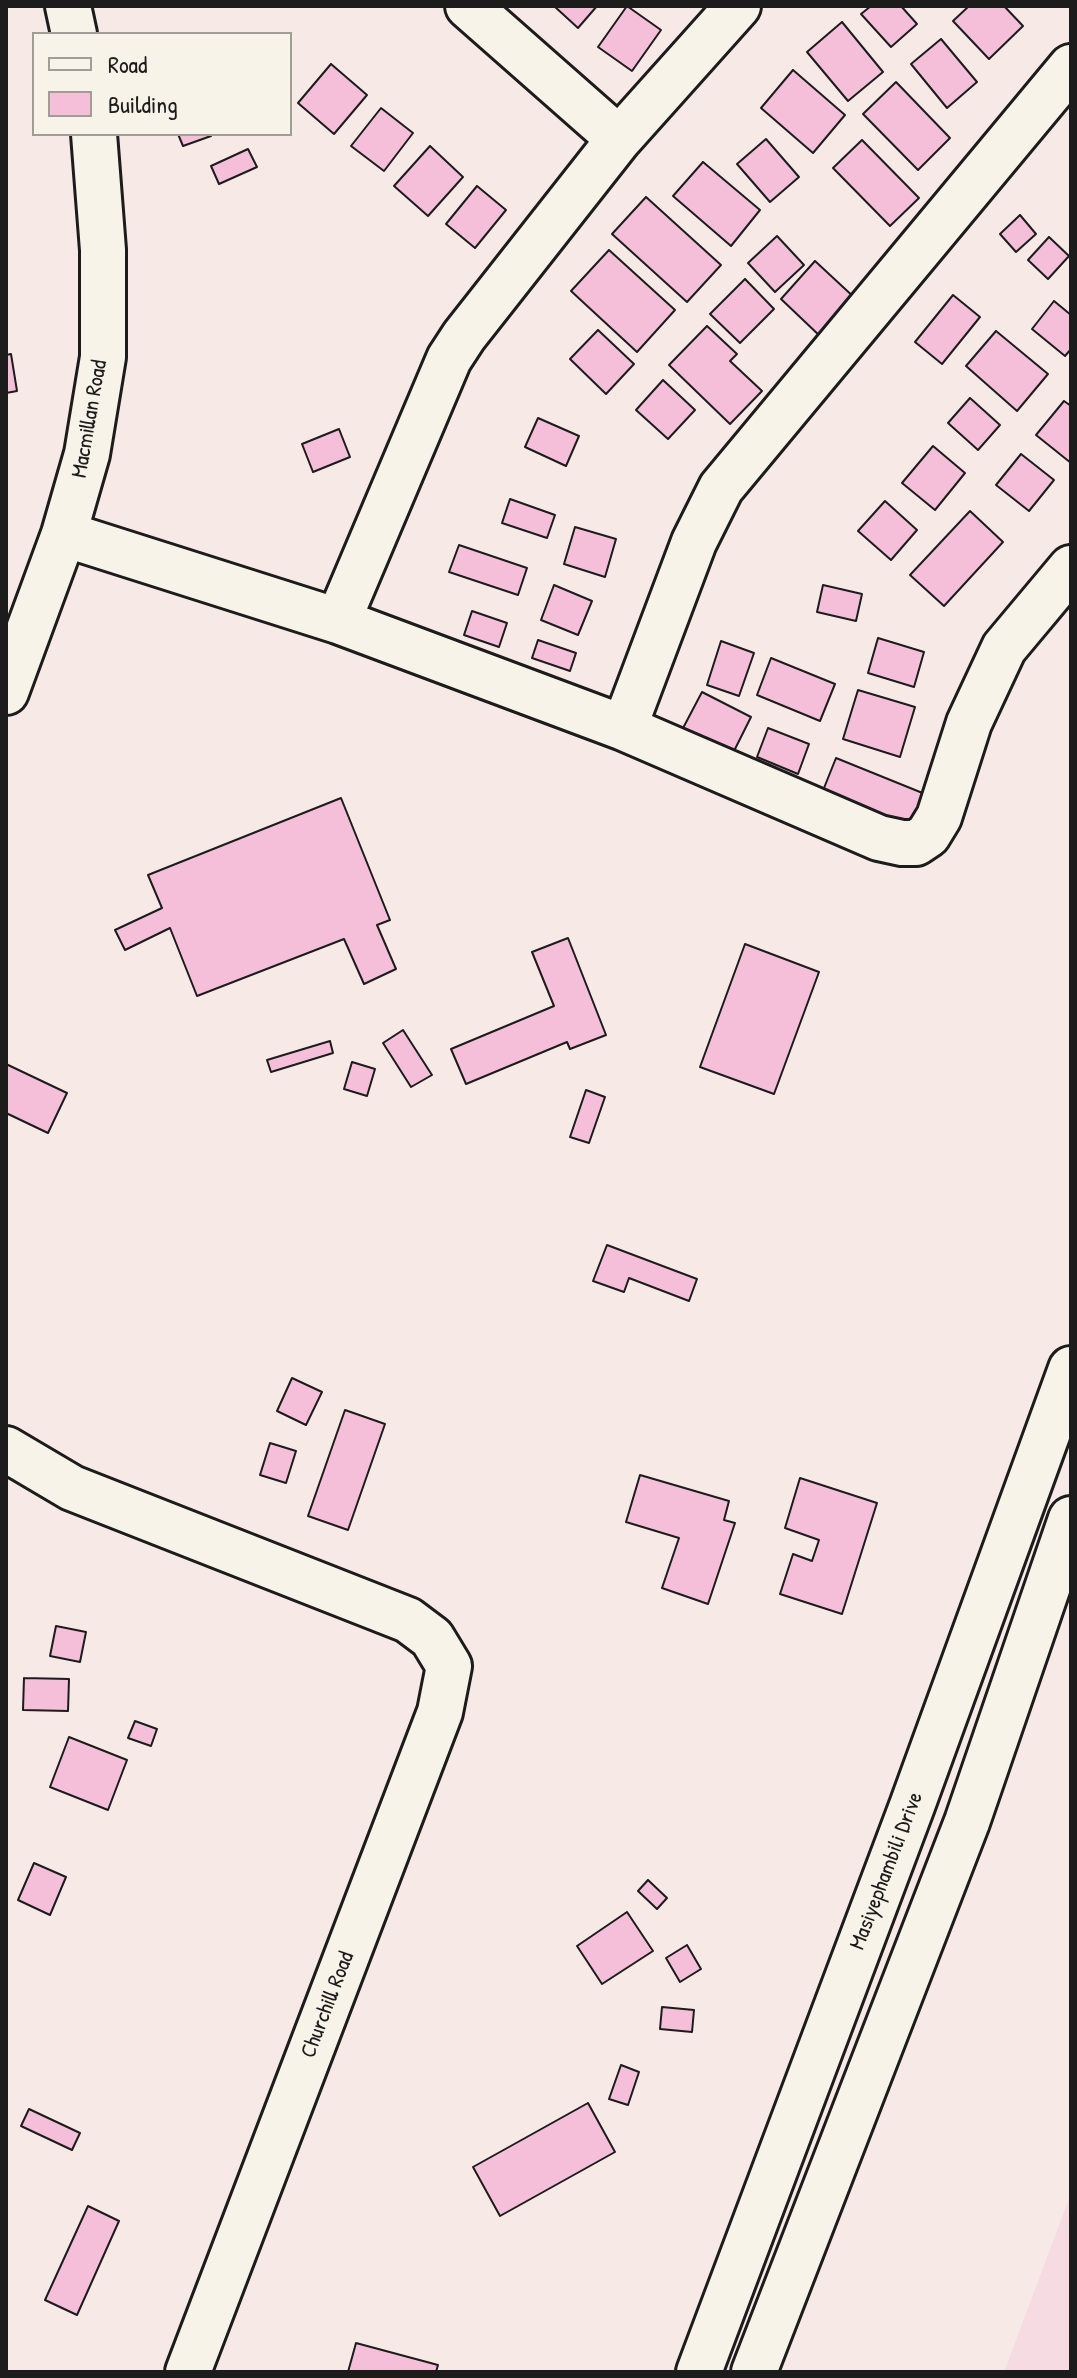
<!DOCTYPE html>
<style>
body{margin:0}
#map{position:relative;width:1077px;height:2378px;overflow:hidden;background:#f7e9e5;font-family:"Patrick Hand",sans-serif}
canvas{display:block}
.frame{position:absolute;inset:0;border:8px solid #1c1c1c;pointer-events:none}
.legend{position:absolute;left:32px;top:32px;width:260px;height:104px;box-sizing:border-box;background:#f7f3e8;border:2px solid #9f9d96;margin:0;padding:10px 14px;list-style:none;font-size:24px;color:#1c1c1c}
.legend li{display:flex;align-items:center;gap:16px;height:40px}
.legend b{width:40px;border:2px solid #9f9d96}
</style>
<div id="map">
<canvas width="1077" height="2378"></canvas>
<div class="frame"></div>
<ul class="legend">
<li><b style="height:10px;background:#f7f3e8"></b>Road</li>
<li><b style="height:22px;background:#f5bfda"></b>Building</li>
</ul>
</div>
<script>
const c = document.querySelector('canvas').getContext('2d');
c.lineJoin = 'round';
function fillPath(path, color) {
  c.fillStyle = color;
  c.fill(path, 'evenodd');
}
function shape(rows) {
  const path = new Path2D();
  for (const r of rows) {
    path.moveTo(r[0], r[1]);
    for (let i = 2; i < r.length; i += 2) path.lineTo(r[i], r[i + 1]);
  }
  return path;
}
function stroke(path, color, width, dash) {
  c.strokeStyle = color;
  c.lineWidth = width;
  c.lineCap = dash ? 'butt' : 'round';
  c.setLineDash(dash || []);
  c.stroke(path);
}
function label(font, color, halo, rows, align = 'center') {
  c.font = font + ' "Patrick Hand",sans-serif';
  c.lineWidth = 8;
  c.setLineDash([]);
  c.textBaseline = 'middle';
  c.strokeStyle = halo;
  c.fillStyle = color;
  for (const [text, x, y, turn = 0] of rows) {
    c.save();
    c.translate(x, y);
    c.rotate((+turn || 0) * Math.PI / 180);
    c.textAlign = isNaN(turn) ? turn : align;
    if (halo) c.strokeText(text, 0, 0);
    c.fillText(text, 0, 0);
    c.restore();
  }
}
const built = shape([
 [1071,2193,1071,2372,1004,2372]
]);
const building = shape([
 [554,6,597,6,578,28,554,6],
 [627,6,661,30,632,71,598,47,627,6],
 [871,6,901,6,917,24,891,47,861,14,871,6],
 [969,6,1004,6,1023,26,989,59,953,21,969,6],
 [842,22,883,72,848,101,807,52,842,22],
 [941,39,977,82,947,108,911,64,941,39],
 [331,64,367,95,334,134,298,103,331,64],
 [793,70,845,115,813,153,761,108,793,70],
 [896,82,950,138,918,170,863,114,896,82],
 [381,108,413,133,384,171,351,146,381,108],
 [178,134,210,134,211,136,183,146,178,134],
 [766,139,799,177,770,202,737,164,766,139],
 [862,140,919,198,890,226,833,168,862,140],
 [430,146,463,177,428,216,394,186,430,146],
 [248,149,257,167,219,184,211,166,248,149],
 [703,162,760,210,731,246,673,196,703,162],
 [477,186,506,210,475,248,446,224,477,186],
 [646,197,721,265,687,302,612,234,646,197],
 [1020,215,1036,234,1016,252,1000,234,1020,215],
 [777,236,804,265,775,292,748,263,777,236],
 [1049,237,1069,256,1048,279,1028,260,1049,237],
 [609,250,675,310,637,352,571,291,609,250],
 [815,261,857,300,822,338,781,299,815,261],
 [745,279,774,309,740,343,710,314,745,279],
 [953,295,980,317,942,364,915,342,953,295],
 [1054,301,1071,315,1071,349,1065,356,1032,329,1054,301],
 [707,326,737,354,730,361,762,391,730,424,669,365,707,326],
 [598,330,634,364,606,394,570,359,598,330],
 [996,331,1048,374,1017,411,966,366,996,331],
 [11,354,17,391,6,393,6,355,11,354],
 [663,380,695,410,668,439,636,410,663,380],
 [970,398,1000,425,978,450,948,423,970,398],
 [1064,401,1071,406,1071,463,1036,435,1064,401],
 [538,418,579,436,566,466,525,447,538,418],
 [339,429,350,457,313,472,302,444,339,429],
 [933,446,965,473,935,510,902,483,933,446],
 [1021,454,1054,480,1029,511,996,485,1021,454],
 [510,499,555,515,547,538,502,523,510,499],
 [885,501,917,530,891,560,858,531,885,501],
 [970,511,1003,542,944,606,910,575,970,511],
 [575,527,616,539,605,577,564,564,575,527],
 [459,545,527,568,518,595,449,572,459,545],
 [554,585,592,601,578,635,541,620,554,585],
 [823,585,862,594,856,621,817,612,823,585],
 [472,611,507,623,499,647,464,635,472,611],
 [878,638,924,652,914,687,868,673,878,638],
 [538,640,576,653,570,671,532,658,538,640],
 [721,641,754,653,739,696,707,685,721,641],
 [771,658,835,684,820,721,757,695,771,658],
 [858,690,915,707,900,757,843,739,858,690],
 [702,692,751,717,732,755,682,730,702,692],
 [768,728,809,744,798,774,757,757,768,728],
 [836,758,925,794,912,829,822,793,836,758],
 [341,798,390,920,377,925,396,969,364,984,344,939,197,996,170,928,125,950,115,930,162,908,148,875,341,798],
 [568,938,606,1035,570,1049,567,1042,466,1084,451,1049,554,1006,532,952,568,938],
 [745,944,819,972,774,1094,700,1067,745,944],
 [403,1030,432,1075,411,1087,383,1043,403,1030],
 [330,1041,333,1053,271,1072,267,1060,330,1041],
 [352,1062,375,1069,367,1096,344,1089,352,1062],
 [6,1064,67,1093,48,1133,6,1113,6,1064],
 [586,1090,605,1097,589,1143,570,1137,586,1090],
 [607,1245,697,1279,689,1301,629,1278,624,1292,593,1281,607,1245],
 [292,1378,322,1392,306,1425,277,1411,292,1378],
 [345,1410,385,1424,348,1530,308,1516,345,1410],
 [270,1443,296,1451,286,1483,260,1475,270,1443],
 [640,1475,729,1501,724,1520,735,1523,708,1604,662,1588,679,1538,626,1522,640,1475],
 [800,1478,877,1503,842,1614,780,1594,793,1554,812,1561,819,1540,785,1528,800,1478],
 [56,1626,86,1632,80,1662,50,1656,56,1626],
 [24,1678,69,1679,68,1711,23,1710,24,1678],
 [135,1721,157,1729,151,1746,128,1738,135,1721],
 [69,1737,127,1760,108,1810,50,1787,69,1737],
 [34,1863,66,1877,50,1915,18,1900,34,1863],
 [648,1880,667,1898,657,1909,638,1891,648,1880],
 [627,1912,653,1951,602,1984,577,1946,627,1912],
 [687,1945,701,1969,680,1982,666,1958,687,1945],
 [662,2007,694,2010,692,2032,660,2029,662,2007],
 [621,2065,639,2072,628,2105,609,2099,621,2065],
 [588,2103,615,2152,500,2216,473,2167,588,2103],
 [29,2109,80,2133,72,2150,21,2126,29,2109],
 [88,2206,119,2221,77,2315,45,2300,88,2206],
 [356,2343,438,2365,436,2372,348,2372,356,2343]
]);
const minor = shape([
 [68,6,74,34],
 [468,6,619,139],
 [64,534,338,621,624,728,879,838,902,843,916,843,928,835,939,817,969,723,1004,648,1071,568],
 [338,621,449,359,464,336,619,139,738,6],
 [6,692,64,534,87,454,103,357,103,250,94,134],
 [624,728,694,542,721,488,1071,67],
 [6,1449,72,1488,408,1620,432,1638,449,1666,440,1712,188,2372]
]);
const major = shape([
 [699,2372,912,1806,1071,1369],
 [754,2372,967,1822,1071,1519]
]);
const streetNames = [
 ["Macmillan Road",90,419,-80],
 ["Masiyephambili Drive",887,1871,-69],
 ["Churchill Road",328,2005,-69]
];
fillPath(built, '#f6dce2');
fillPath(building, '#f5bfda');
stroke(building, '#1c1c1c', 2);
stroke(minor, '#1c1c1c', 50);
stroke(major, '#1c1c1c', 50);
stroke(minor, '#f7f3e8', 44);
stroke(major, '#f7f3e8', 44);
label('22px', '#1c1c1c', '#f7f3e8', streetNames);
</script>
